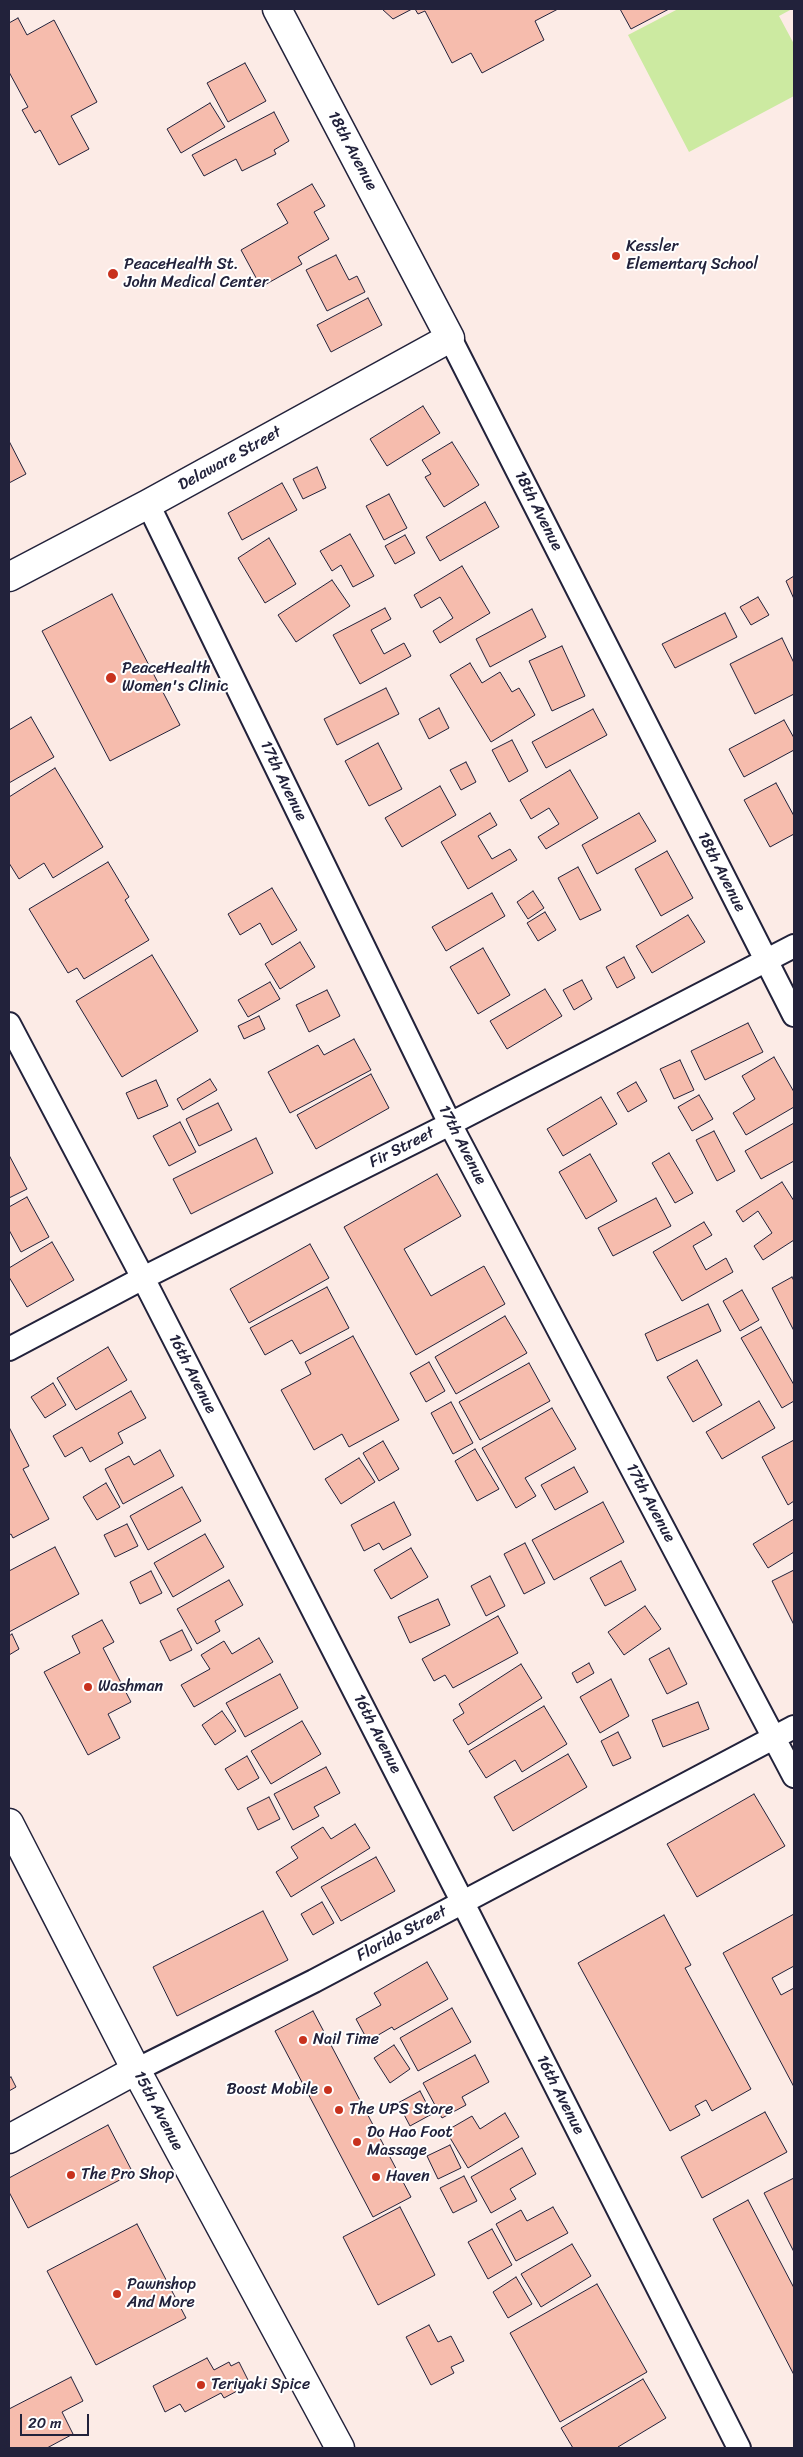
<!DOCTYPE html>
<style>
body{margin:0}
#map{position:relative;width:803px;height:2457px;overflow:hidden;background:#fcebe6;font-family:Sriracha,sans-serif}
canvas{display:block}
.frame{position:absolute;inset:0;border:10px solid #22223b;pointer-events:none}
.scale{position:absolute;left:20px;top:2414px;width:69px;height:22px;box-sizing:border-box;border:2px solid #22223b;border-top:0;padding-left:6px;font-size:15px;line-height:18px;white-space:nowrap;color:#22223b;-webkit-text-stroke:4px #fff;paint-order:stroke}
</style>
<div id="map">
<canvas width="803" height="2457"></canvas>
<div class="frame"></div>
<div class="scale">20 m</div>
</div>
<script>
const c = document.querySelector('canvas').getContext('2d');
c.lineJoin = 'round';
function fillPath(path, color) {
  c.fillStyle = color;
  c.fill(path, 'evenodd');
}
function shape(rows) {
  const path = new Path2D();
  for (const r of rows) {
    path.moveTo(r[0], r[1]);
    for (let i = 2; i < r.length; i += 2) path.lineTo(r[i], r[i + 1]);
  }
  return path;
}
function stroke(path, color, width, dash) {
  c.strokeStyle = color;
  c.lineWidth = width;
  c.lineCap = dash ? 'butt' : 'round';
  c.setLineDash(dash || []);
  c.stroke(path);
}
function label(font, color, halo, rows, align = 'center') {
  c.font = font + ' Sriracha,sans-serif';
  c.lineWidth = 4;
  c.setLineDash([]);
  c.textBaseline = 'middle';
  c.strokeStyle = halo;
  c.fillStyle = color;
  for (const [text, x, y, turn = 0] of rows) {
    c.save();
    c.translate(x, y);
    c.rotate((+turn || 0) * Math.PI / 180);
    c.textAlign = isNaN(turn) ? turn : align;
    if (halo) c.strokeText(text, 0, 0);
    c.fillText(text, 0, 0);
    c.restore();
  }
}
const green = shape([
 [678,9,792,9,779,16,794,44,794,96,689,152,628,35]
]);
const building = shape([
 [382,9,412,9,393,19,382,9],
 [415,9,558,9,535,21,544,40,482,73,471,53,452,63,425,11,418,14,415,9],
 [620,9,669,9,631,29,620,9],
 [18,18,27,35,54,20,97,102,71,116,89,149,59,165,40,130,35,133,22,110,28,107,9,72,9,23,18,18],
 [245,63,266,101,228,122,207,83,245,63],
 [210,103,225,127,181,153,167,129,210,103],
 [274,112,289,141,274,150,276,154,242,171,236,159,204,176,192,155,274,112],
 [312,184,325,206,314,212,329,239,298,257,302,264,261,287,241,250,288,223,277,204,312,184],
 [336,255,349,280,357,276,365,292,327,311,306,270,336,255],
 [368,298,382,325,331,352,317,325,368,298],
 [423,406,440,433,387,466,370,439,423,406],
 [9,441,26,474,9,483,9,441],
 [452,442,479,485,444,507,425,477,431,474,422,460,452,442],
 [317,467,326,488,303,499,293,479,317,467],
 [282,483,297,510,242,540,228,513,282,483],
 [389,494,407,528,384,540,366,506,389,494],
 [485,502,499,527,440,561,426,537,485,502],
 [350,534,374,576,353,587,341,565,332,571,320,551,350,534],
 [405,535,415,553,395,564,385,546,405,535],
 [269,538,296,584,265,603,238,558,269,538],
 [462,566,490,613,440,643,433,631,453,618,440,597,421,608,414,595,462,566],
 [794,576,794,599,786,581,794,576],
 [332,580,350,606,296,642,278,615,332,580],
 [112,594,180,725,110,761,42,631,112,594],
 [758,597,769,615,751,625,740,607,758,597],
 [385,608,391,619,371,630,384,654,404,643,411,656,360,684,333,635,385,608],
 [532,609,546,637,490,667,476,639,532,609],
 [725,613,737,637,675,668,662,644,725,613],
 [782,638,794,663,794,694,755,714,730,664,782,638],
 [562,646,585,696,552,711,529,661,562,646],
 [470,663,482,683,500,672,512,692,519,688,535,715,491,742,450,675,470,663],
 [386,688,399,714,337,745,324,719,386,688],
 [439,708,449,728,429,739,419,719,439,708],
 [593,709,607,735,546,768,532,742,593,709],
 [31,717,54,757,9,783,9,730,31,717],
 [784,720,794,738,794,750,744,777,729,749,784,720],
 [512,740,528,771,509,782,492,750,512,740],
 [378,743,402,789,369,806,345,761,378,743],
 [466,762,476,782,461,790,450,770,466,762],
 [55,768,103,847,53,878,44,863,19,879,9,863,9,797,55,768],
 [570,770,598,818,546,849,538,837,559,824,549,808,531,819,520,800,570,770],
 [776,783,794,816,794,834,770,847,744,800,776,783],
 [440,786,456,815,402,847,385,818,440,786],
 [490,813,497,825,478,836,492,859,510,849,517,860,468,889,441,842,490,813],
 [639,813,656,841,597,874,582,845,639,813],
 [667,851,693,898,661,916,635,869,667,851],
 [108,862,129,897,125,900,149,940,84,979,77,968,68,973,29,909,108,862],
 [578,867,601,910,580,920,558,878,578,867],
 [272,888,297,930,272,945,260,923,240,935,228,914,272,888],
 [533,891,544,908,528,919,517,902,533,891],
 [492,893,505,916,446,951,432,927,492,893],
 [545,912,556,930,538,941,527,923,545,912],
 [688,915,705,942,652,973,636,946,688,915],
 [300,942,315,967,280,989,265,964,300,942],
 [483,948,510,995,478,1014,450,967,483,948],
 [152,955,198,1031,122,1077,76,1001,152,955],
 [624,957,635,978,617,988,606,967,624,957],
 [582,980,592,999,574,1010,563,990,582,980],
 [270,982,280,999,248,1017,238,1000,270,982],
 [545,989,562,1016,507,1049,490,1021,545,989],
 [327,990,340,1016,309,1032,296,1005,327,990],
 [259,1016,265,1029,244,1039,238,1026,259,1016],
 [748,1023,763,1052,705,1080,691,1051,748,1023],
 [354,1039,371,1070,290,1113,268,1072,318,1045,324,1055,354,1039],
 [774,1057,794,1092,794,1107,746,1135,733,1113,755,1099,742,1076,774,1057],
 [680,1060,694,1090,674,1099,660,1069,680,1060],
 [371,1074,389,1108,316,1149,297,1115,371,1074],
 [210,1079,217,1090,183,1110,177,1099,210,1079],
 [156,1080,168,1106,138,1119,126,1093,156,1080],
 [636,1082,647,1101,628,1112,617,1093,636,1082],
 [699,1095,713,1119,692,1131,678,1107,699,1095],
 [601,1097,617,1124,563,1156,547,1129,601,1097],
 [218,1103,232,1130,199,1146,186,1119,218,1103],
 [180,1122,196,1152,169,1166,153,1136,180,1122],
 [794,1123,794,1161,761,1179,745,1151,794,1123],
 [714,1131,735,1171,717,1181,696,1140,714,1131],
 [256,1138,273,1173,191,1214,173,1179,256,1138],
 [669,1153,693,1193,675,1203,652,1163,669,1153],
 [590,1154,617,1201,586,1219,559,1172,590,1154],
 [9,1155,27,1189,9,1198,9,1155],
 [437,1174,461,1216,404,1249,431,1296,484,1266,505,1304,416,1355,344,1227,437,1174],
 [782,1182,794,1201,794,1240,763,1260,754,1246,772,1233,758,1211,743,1222,736,1211,782,1182],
 [27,1197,49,1237,21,1252,9,1230,9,1207,27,1197],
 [656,1198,671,1226,613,1256,598,1228,656,1198],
 [704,1222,712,1235,693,1246,706,1270,726,1258,733,1272,682,1301,653,1252,704,1222],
 [52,1242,74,1280,27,1307,9,1277,9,1268,52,1242],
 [310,1244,329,1278,249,1323,230,1289,310,1244],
 [792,1277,794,1281,794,1331,772,1288,792,1277],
 [327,1287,349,1328,300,1354,292,1340,265,1355,250,1328,327,1287],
 [742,1290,759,1320,740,1331,723,1301,742,1290],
 [708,1304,721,1331,657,1361,645,1334,708,1304],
 [505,1316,527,1353,456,1394,435,1357,505,1316],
 [761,1327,794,1385,794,1401,782,1408,741,1338,761,1327],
 [353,1336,399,1420,349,1447,342,1434,314,1450,281,1390,311,1374,305,1362,353,1336],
 [108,1347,127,1380,76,1410,57,1378,108,1347],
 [697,1360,722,1405,693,1422,667,1377,697,1360],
 [429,1362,445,1391,426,1402,410,1373,429,1362],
 [529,1363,550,1401,480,1440,459,1402,529,1363],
 [53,1383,66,1405,45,1418,31,1397,53,1383],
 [131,1391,146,1418,118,1433,123,1443,90,1462,82,1447,65,1457,53,1436,131,1391],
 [759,1401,775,1428,722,1459,706,1432,759,1401],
 [451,1402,473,1443,453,1454,431,1413,451,1402],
 [552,1408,576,1449,525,1478,536,1496,516,1508,482,1448,552,1408],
 [9,1427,29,1466,23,1469,49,1519,13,1538,11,1534,9,1535,9,1427],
 [794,1440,794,1501,788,1505,762,1457,794,1440],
 [383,1441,399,1469,379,1481,363,1453,383,1441],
 [475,1449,499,1489,477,1501,455,1461,475,1449],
 [160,1450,174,1476,123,1504,105,1469,129,1456,134,1465,160,1450],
 [359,1458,375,1482,341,1504,325,1479,359,1458],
 [574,1467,588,1492,555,1510,541,1485,574,1467],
 [106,1483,120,1507,97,1520,83,1497,106,1483],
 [182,1487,201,1521,148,1550,130,1516,182,1487],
 [394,1502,411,1535,383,1550,379,1543,364,1551,351,1525,394,1502],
 [603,1502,624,1542,554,1580,532,1540,603,1502],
 [794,1519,794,1552,768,1568,753,1544,794,1519],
 [127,1524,138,1546,115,1557,104,1535,127,1524],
 [205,1534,224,1567,173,1597,154,1563,205,1534],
 [525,1543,545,1583,524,1594,504,1554,525,1543],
 [55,1547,79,1594,9,1632,9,1571,55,1547],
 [411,1548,428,1577,391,1599,374,1570,411,1548],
 [621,1561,636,1590,605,1606,590,1578,621,1561],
 [794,1570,794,1625,772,1581,794,1570],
 [151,1571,162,1593,140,1604,130,1582,151,1571],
 [490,1576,505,1606,486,1616,471,1586,490,1576],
 [229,1580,243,1605,215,1621,220,1631,197,1644,177,1609,229,1580],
 [438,1599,450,1625,410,1643,398,1617,438,1599],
 [645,1606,661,1629,624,1655,608,1632,645,1606],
 [498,1616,518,1653,453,1688,445,1675,434,1681,422,1659,498,1616],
 [102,1620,114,1642,103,1648,131,1702,108,1714,120,1738,88,1755,44,1672,80,1653,72,1636,102,1620],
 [182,1630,192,1650,170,1661,160,1641,182,1630],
 [12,1634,19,1649,9,1655,9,1636,12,1634],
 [259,1638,273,1662,194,1707,181,1685,210,1669,201,1655,224,1641,232,1654,259,1638],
 [669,1648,687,1684,667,1694,649,1659,669,1648],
 [589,1663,594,1673,577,1683,572,1673,589,1663],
 [521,1664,542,1698,468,1745,453,1720,464,1713,459,1704,521,1664],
 [280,1674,298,1708,245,1737,226,1703,280,1674],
 [611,1679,629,1716,600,1733,580,1697,611,1679],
 [698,1702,709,1729,663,1747,652,1720,698,1702],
 [544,1706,567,1744,522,1772,515,1760,486,1778,469,1751,544,1706],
 [222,1711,236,1731,215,1745,202,1725,222,1711],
 [302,1721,321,1754,271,1784,251,1751,302,1721],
 [618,1732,631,1758,613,1766,601,1741,618,1732],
 [568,1754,587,1787,513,1831,494,1797,568,1754],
 [247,1756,259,1778,238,1790,225,1769,247,1756],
 [326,1767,340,1793,314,1807,319,1816,293,1830,274,1794,326,1767],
 [754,1794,785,1846,697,1897,667,1844,754,1794],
 [269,1797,280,1819,258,1830,247,1808,269,1797],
 [355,1824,370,1848,291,1897,276,1872,298,1858,291,1847,323,1827,331,1839,355,1824],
 [376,1857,395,1891,341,1921,321,1887,376,1857],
 [322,1902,334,1923,313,1935,301,1914,322,1902],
 [263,1911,288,1960,177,2016,153,1967,263,1911],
 [794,1914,794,1966,772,1978,781,1995,794,1988,794,2087,723,1953,794,1914],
 [664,1915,691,1965,685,1968,751,2089,712,2111,706,2100,695,2106,700,2115,670,2131,578,1963,664,1915],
 [427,1962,448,1999,394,2030,392,2027,368,2041,356,2019,381,2005,374,1993,427,1962],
 [452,2008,471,2042,418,2071,400,2038,452,2008],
 [313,2011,411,2197,373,2217,275,2031,313,2011],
 [394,2045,410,2069,390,2083,374,2058,394,2045],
 [475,2055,489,2082,462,2097,466,2105,442,2118,423,2083,475,2055],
 [11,2077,16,2087,9,2091,9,2078,11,2077],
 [420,2091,432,2114,410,2126,398,2103,420,2091],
 [765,2112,787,2152,702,2198,681,2157,765,2112],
 [505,2113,519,2137,468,2168,446,2131,472,2116,480,2129,505,2113],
 [108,2125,133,2173,28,2228,9,2192,9,2178,108,2125],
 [450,2145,461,2168,438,2179,427,2156,450,2145],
 [522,2148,536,2174,510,2189,516,2199,491,2213,471,2177,522,2148],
 [464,2176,477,2201,453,2213,440,2188,464,2176],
 [794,2178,794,2252,764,2193,794,2178],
 [748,2200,794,2288,794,2375,713,2219,748,2200],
 [400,2207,435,2275,378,2305,343,2237,400,2207],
 [553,2207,568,2233,516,2261,496,2224,521,2210,527,2221,553,2207],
 [137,2224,186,2318,96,2365,47,2271,137,2224],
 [492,2229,512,2265,488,2279,468,2242,492,2229],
 [572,2244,591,2276,541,2307,521,2274,572,2244],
 [516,2277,532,2304,508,2318,493,2292,516,2277],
 [597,2284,647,2372,560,2422,510,2333,597,2284],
 [429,2325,438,2342,451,2336,464,2361,451,2367,454,2373,431,2385,406,2337,429,2325],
 [207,2358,214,2370,229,2362,231,2366,239,2362,250,2384,224,2398,221,2393,185,2412,180,2404,165,2412,153,2386,207,2358],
 [71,2377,83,2401,62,2412,73,2434,47,2448,9,2448,9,2409,71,2377],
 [643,2379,666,2418,618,2447,619,2448,573,2448,561,2428,643,2379]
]);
const minor = shape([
 [450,338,794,1015],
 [148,504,450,1124,794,1776],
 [9,1024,143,1278,462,1901,739,2448],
 [9,1349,143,1278,450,1124,794,946],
 [136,2070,314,1981,794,1727]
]);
const tertiary = shape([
 [9,577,148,504,450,338,277,9],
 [9,2139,136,2070]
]);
const primary = shape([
 [9,1823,136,2070,340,2448]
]);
const markers = [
 [616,256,5,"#c8321e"],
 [113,274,6,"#c8321e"],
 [111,678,6,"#c8321e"],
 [88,1687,5,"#c8321e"],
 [303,2040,5,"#c8321e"],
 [328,2090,5,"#c8321e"],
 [339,2110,5,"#c8321e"],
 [357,2142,5,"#c8321e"],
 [71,2175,5,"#c8321e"],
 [376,2177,5,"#c8321e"],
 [117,2294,5,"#c8321e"],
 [201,2385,5,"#c8321e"]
];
const streetNames = [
 ["18th Avenue",352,151,62],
 ["Delaware Street",230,459,-29],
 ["18th Avenue",538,511,63],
 ["17th Avenue",283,781,64],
 ["18th Avenue",721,872,63],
 ["17th Avenue",462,1145,63],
 ["Fir Street",402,1148,-27],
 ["16th Avenue",192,1374,63],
 ["17th Avenue",650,1503,62],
 ["16th Avenue",377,1734,63],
 ["Florida Street",402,1934,-28],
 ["16th Avenue",560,2095,63],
 ["15th Avenue",158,2111,62]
];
const poiNames = [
 ["Kessler",626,247],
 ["Elementary School",626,265],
 ["PeaceHealth St.",124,265],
 ["John Medical Center",124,283],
 ["PeaceHealth",122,669],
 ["Women's Clinic",122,687],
 ["Washman",98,1687],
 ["Nail Time",313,2040],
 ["Boost Mobile",318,2090,"right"],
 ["The UPS Store",349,2110],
 ["Do Hao Foot",367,2133],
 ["Massage",367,2151],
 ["The Pro Shop",81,2175],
 ["Haven",386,2177],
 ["Pawnshop",127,2285],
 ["And More",127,2303],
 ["Teriyaki Spice",211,2385]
];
fillPath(green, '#cceaa1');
fillPath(building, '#f6bcad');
stroke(building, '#22223b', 1);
stroke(minor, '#22223b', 26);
stroke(tertiary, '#22223b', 31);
stroke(primary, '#22223b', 31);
stroke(minor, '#fff', 22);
stroke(tertiary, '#fff', 28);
stroke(primary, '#fff', 28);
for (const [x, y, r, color] of markers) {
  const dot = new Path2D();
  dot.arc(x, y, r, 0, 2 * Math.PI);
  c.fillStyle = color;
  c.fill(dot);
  stroke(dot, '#fff', 2);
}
label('16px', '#22223b', '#fff', streetNames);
label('16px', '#22223b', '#fff', poiNames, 'left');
</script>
